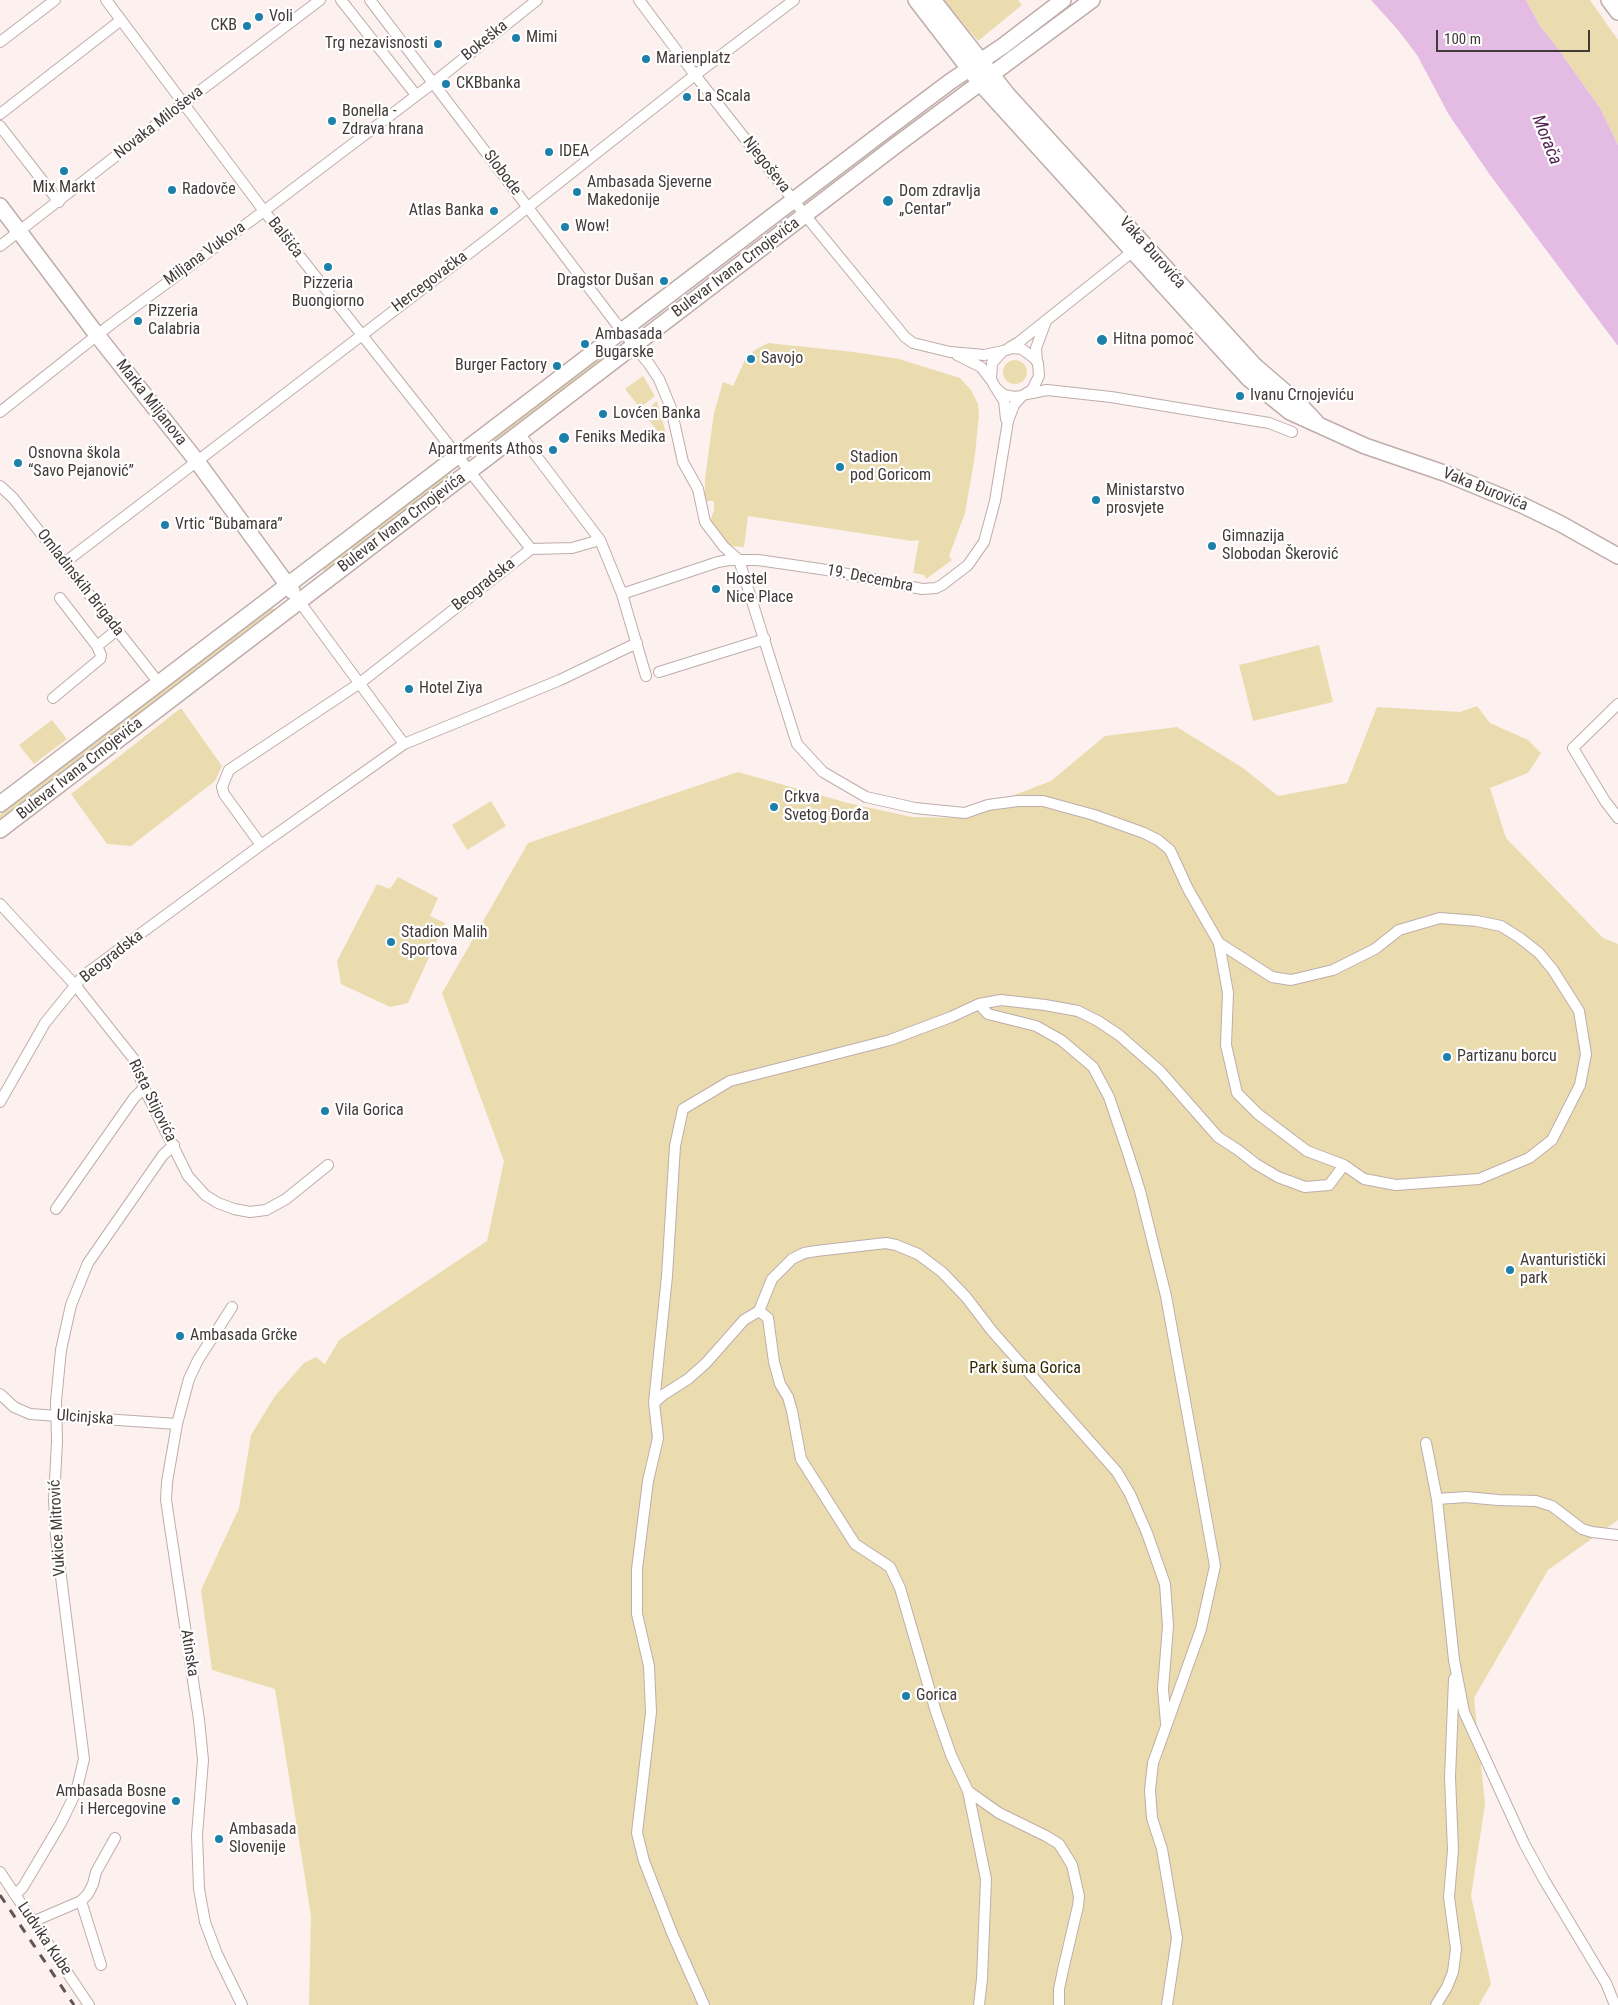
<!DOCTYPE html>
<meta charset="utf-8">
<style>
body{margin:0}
#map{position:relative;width:1618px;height:2005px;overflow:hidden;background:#fdf1ef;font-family:"Roboto Condensed",sans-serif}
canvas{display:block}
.scale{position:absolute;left:1436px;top:30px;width:154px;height:22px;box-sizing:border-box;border:2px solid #423a39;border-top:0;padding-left:6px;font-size:15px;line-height:18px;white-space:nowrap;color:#423a39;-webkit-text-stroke:4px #fff;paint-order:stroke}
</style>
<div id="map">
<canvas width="1618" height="2005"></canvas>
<div class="scale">100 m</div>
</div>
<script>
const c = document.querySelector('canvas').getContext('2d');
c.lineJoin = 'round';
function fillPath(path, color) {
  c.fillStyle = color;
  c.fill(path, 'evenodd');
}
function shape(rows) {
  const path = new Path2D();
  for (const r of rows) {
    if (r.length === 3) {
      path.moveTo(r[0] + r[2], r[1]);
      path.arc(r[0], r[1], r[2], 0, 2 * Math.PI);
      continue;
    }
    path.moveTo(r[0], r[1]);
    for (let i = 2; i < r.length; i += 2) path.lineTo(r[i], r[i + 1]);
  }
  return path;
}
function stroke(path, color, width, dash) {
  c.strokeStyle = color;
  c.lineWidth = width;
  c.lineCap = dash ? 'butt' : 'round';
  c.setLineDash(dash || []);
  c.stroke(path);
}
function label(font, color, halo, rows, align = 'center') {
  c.font = font + ' "Roboto Condensed",sans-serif';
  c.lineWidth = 4.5;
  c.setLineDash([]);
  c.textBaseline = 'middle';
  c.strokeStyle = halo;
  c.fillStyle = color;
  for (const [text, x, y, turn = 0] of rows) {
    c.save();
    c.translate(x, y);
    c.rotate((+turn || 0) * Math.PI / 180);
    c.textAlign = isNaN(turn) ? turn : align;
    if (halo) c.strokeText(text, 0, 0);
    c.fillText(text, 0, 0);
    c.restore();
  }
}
const green = shape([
 [943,0,1018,0,1022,5,978,41],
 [1526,0,1590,0,1618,40,1618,145,1600,108,1556,46,1540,26],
 [768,343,854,352,899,359,960,378,971,390,978,404,979,414,975,455,965,513,949,556,952,560,926,579,924,575,913,573,919,540,912,541,748,516,744,547,729,546,710,521,714,510,714,501,705,501,705,478,714,413,723,382,733,386,745,360,755,350],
 [605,352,610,358,476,459,472,452],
 [1015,372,12],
 [643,376,655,396,640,408,625,389],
 [657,401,667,437,664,439,643,413],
 [449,470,453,476,325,572,321,566],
 [269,604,274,610,0,825,0,815],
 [1319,645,1333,702,1253,721,1239,665],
 [1477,706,1490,723,1528,740,1541,753,1528,773,1490,788,1506,838,1603,938,1618,944,1618,1520,1548,1570,1474,1698,1485,1804,1471,1896,1491,1984,1479,2005,309,2005,311,1916,275,1689,212,1670,201,1590,239,1508,251,1435,275,1396,304,1363,316,1357,325,1364,339,1340,487,1241,504,1161,442,993,528,843,738,772,848,803,912,817,969,818,988,805,1051,781,1105,736,1177,727,1243,768,1278,796,1347,783,1377,707,1460,712],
 [181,708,222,766,215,781,131,846,107,844,71,794],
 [52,720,67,739,34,764,19,745],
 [491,801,506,826,467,850,452,825],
 [398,877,438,898,430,916,445,923,408,1003,390,1007,341,984,337,961,377,884,390,889]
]);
const water = shape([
 [1371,0,1526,0,1540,26,1556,46,1600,108,1618,145,1618,346,1490,175,1449,115,1417,55,1398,30]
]);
const street = shape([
 [106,0,264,211,531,549],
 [341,0,416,95],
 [370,0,615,322,649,364,659,379,671,408,683,462,698,489,705,522,724,547,739,560,797,744,823,772,866,797,915,808,965,813,988,805,1018,801,1043,801,1094,815,1144,833,1158,840,1170,850,1188,889,1219,943,1272,977,1291,980,1333,970,1375,949,1399,930,1440,918,1477,921,1501,926,1520,938,1539,953,1553,970,1579,1011,1586,1054,1580,1085,1552,1140,1529,1158,1479,1179,1396,1185,1364,1179,1344,1165,1307,1151,1258,1114,1237,1093,1226,1045,1228,993,1219,943],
 [639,0,695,75,805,215,905,337,913,343,950,352,984,355,1003,351],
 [0,42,55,0],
 [0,114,121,20],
 [0,126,59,202],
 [0,246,184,103,320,0],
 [1009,348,1019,342,1137,248],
 [957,355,981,367,991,380],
 [1037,362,1036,348,1046,321],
 [997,389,1004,395,1015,397,1022,396,1032,390,1039,376,1038,363,1034,358,1022,349,1012,348,1003,351,992,363,991,379,994,385,1004,401,1006,419],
 [1027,394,1047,390,1111,397,1269,423,1292,432],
 [0,412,110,325,264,211,433,83,537,0],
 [519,433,600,540,622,594,646,676],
 [0,486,13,498,159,683],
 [531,549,572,548,600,540],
 [64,563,489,238,695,75,794,0],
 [622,594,718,562,729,560,758,560,827,570,922,589,936,588,942,585,968,565,984,542,995,501,1008,421,1014,405,1022,396],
 [60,598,97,646,117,630],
 [299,601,404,744],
 [659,672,765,639],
 [53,698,100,659,101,655,97,646],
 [1618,704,1573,748,1605,801,1618,818],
 [261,845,224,794,222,787,229,770,360,683,531,549],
 [0,904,75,985,133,1058,144,1088,188,1176,205,1195,218,1203,234,1209,250,1212,266,1210,286,1199,328,1165],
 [979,1004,1001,1000,1045,1005,1078,1011,1098,1021,1119,1035,1160,1071,1218,1137,1238,1150,1256,1164,1278,1177,1305,1187,1329,1185,1344,1165],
 [0,1102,45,1023,83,976,261,845,404,744,560,680,637,643],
 [56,1209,134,1098,144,1088],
 [232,1307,198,1360,189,1379,177,1424,167,1482,166,1500,199,1720,203,1760,197,1835,199,1889,205,1922,217,1954,242,2005],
 [0,1394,14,1407,30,1414,177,1424],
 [654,1403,663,1395,688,1379,706,1363,744,1320,759,1311],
 [1426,1443,1437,1499,1454,1660,1464,1712,1524,1843,1543,1878,1606,1983,1615,2005],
 [1437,1499,1466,1497,1498,1500,1536,1501,1552,1506,1582,1529,1592,1532,1618,1535],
 [968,1791,999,1813,1046,1836,1059,1844,1072,1865,1079,1896,1078,1906,1063,1970,1059,1989,1059,2005],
 [0,1872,89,2005],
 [15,1895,23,1887,61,1823,76,1792,84,1759,56,1537,54,1500,57,1441,56,1401,61,1350,71,1305,88,1263,163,1155,174,1145],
 [81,1901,88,1894,93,1884,96,1872,115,1838],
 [34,1923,39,1919,81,1901,101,1965],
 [704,2005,672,1933,644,1861,637,1833,651,1712,649,1666,637,1614,637,1569,648,1481,658,1438,654,1403,667,1276,675,1146,683,1109,730,1081,890,1040,951,1017,979,1004,988,1014,1036,1026,1061,1040,1093,1067,1109,1097,1128,1153,1140,1191,1166,1296,1215,1566,1201,1629,1153,1763,1150,1790,1152,1818,1162,1849,1177,1938,1167,2005],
 [979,2005,982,1979,986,1879,968,1791,951,1755,936,1712,900,1588,890,1567,855,1544,801,1459,792,1411,788,1397,780,1384,774,1362,768,1318,759,1311,772,1279,792,1259,804,1253,816,1251,886,1243,896,1245,918,1254,942,1272,966,1297,992,1331,1117,1472,1130,1494,1147,1533,1165,1584,1168,1626,1163,1689,1166,1723],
 [1436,2005,1447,1987,1453,1972,1456,1949,1449,1897,1453,1850,1450,1777,1454,1679]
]);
const secondary = shape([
 [916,0,980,83,1225,353,1249,379,1290,412,1365,446,1447,474,1522,505,1561,524,1618,556],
 [933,0,1007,94,1255,366,1298,403,1316,422],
 [1609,0,1618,12],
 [0,206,97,335,196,460,292,591],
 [0,804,891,126,951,81,1003,46,1063,0],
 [0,830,899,143,1092,0]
]);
const rail = shape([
 [0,1895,74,2005]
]);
const markers = [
 [259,17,5,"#1c80ab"],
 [247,26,5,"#1c80ab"],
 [516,38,5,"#1c80ab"],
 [438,44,5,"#1c80ab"],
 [646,59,5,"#1c80ab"],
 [446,84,5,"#1c80ab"],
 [687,97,5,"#1c80ab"],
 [332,121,5,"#1c80ab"],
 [549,152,5,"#1c80ab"],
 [64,171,5,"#1c80ab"],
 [172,190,5,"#1c80ab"],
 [577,192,5,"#1c80ab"],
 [888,201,6,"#1c80ab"],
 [494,211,5,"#1c80ab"],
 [565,227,5,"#1c80ab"],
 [328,267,5,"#1c80ab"],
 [664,281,5,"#1c80ab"],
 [138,321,5,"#1c80ab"],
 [1102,340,6,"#1c80ab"],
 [585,344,5,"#1c80ab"],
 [751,359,5,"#1c80ab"],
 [557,366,5,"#1c80ab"],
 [1240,396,5,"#1c80ab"],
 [603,414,5,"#1c80ab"],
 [564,438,6,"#1c80ab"],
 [553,450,5,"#1c80ab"],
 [18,463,5,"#1c80ab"],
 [840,467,5,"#1c80ab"],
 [1096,500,5,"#1c80ab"],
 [165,525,5,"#1c80ab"],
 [1212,546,5,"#1c80ab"],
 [716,589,5,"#1c80ab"],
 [409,689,5,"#1c80ab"],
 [774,807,5,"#1c80ab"],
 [391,942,5,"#1c80ab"],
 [1447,1057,5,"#1c80ab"],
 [325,1111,5,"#1c80ab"],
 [1510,1270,5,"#1c80ab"],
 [180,1336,5,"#1c80ab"],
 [906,1696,5,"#1c80ab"],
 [176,1801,5,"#1c80ab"],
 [219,1839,5,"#1c80ab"]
];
const poiNames = [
 ["Voli",269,17],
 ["CKB",237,26,"right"],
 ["Mimi",526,38],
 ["Trg nezavisnosti",428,44,"right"],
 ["Marienplatz",656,59],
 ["CKBbanka",456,84],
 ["La Scala",697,97],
 ["Bonella -",342,112],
 ["Zdrava hrana",342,130],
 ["IDEA",559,152],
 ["Ambasada Sjeverne",587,183],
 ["Makedonije",587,201],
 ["Mix Markt",64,188,"center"],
 ["Radovče",182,190],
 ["Dom zdravlja",899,192],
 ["„Centar”",899,210],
 ["Atlas Banka",484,211,"right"],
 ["Wow!",575,227],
 ["Dragstor Dušan",654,281,"right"],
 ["Pizzeria",328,284,"center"],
 ["Buongiorno",328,302,"center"],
 ["Pizzeria",148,312],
 ["Calabria",148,330],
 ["Ambasada",595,335],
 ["Bugarske",595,353],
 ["Hitna pomoć",1113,340],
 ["Savojo",761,359],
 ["Burger Factory",547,366,"right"],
 ["Ivanu Crnojeviću",1250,396],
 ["Lovćen Banka",613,414],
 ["Feniks Medika",575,438],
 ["Apartments Athos",543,450,"right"],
 ["Osnovna škola",28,454],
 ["“Savo Pejanović”",28,472],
 ["Stadion",850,458],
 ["pod Goricom",850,476],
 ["Ministarstvo",1106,491],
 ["prosvjete",1106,509],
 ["Vrtic “Bubamara”",175,525],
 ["Gimnazija",1222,537],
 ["Slobodan Škerović",1222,555],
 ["Hostel",726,580],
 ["Nice Place",726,598],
 ["Hotel Ziya",419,689],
 ["Crkva",784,798],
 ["Svetog Đorđa",784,816],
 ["Stadion Malih",401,933],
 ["Sportova",401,951],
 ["Partizanu borcu",1457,1057],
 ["Vila Gorica",335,1111],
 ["Avanturistički",1520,1261],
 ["park",1520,1279],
 ["Ambasada Grčke",190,1336],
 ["Gorica",916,1696],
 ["Ambasada Bosne",166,1792,"right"],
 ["i Hercegovine",166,1810,"right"],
 ["Ambasada",229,1830],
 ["Slovenije",229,1848]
];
const streetNames = [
 ["Bokeška",485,41,-39],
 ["Novaka Miloševa",159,123,-38],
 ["Njegoševa",766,165,52],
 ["Slobode",502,173,53],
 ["Balšića",285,238,52],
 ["Vaka Đurovića",1152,253,48],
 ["Miljana Vukova",205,254,-36],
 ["Bulevar Ivana Crnojevića",736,268,-37],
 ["Hercegovačka",430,282,-37],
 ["Marka Miljanova",151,403,52],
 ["Vaka Đurovića",1485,490,22],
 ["Bulevar Ivana Crnojevića",402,523,-37],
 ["19. Decembra",870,579,11],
 ["Omladinskih Brigada",80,583,52],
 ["Beogradska",484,585,-38],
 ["Bulevar Ivana Crnojevića",80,769,-38],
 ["Beogradska",112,957,-38],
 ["Rista Stijovića",152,1101,64],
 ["Ulcinjska",85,1418,4],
 ["Vukice Mitrović",58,1528,-93],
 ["Atinska",189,1653,81],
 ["Ludvika Kube",44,1939,56]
];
const parkNames = [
 ["Park šuma Gorica",1025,1369]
];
const waterNames = [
 ["Morača",1546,140,68]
];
fillPath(green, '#ebdcaf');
fillPath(water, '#e3bbe3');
stroke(street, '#beadaa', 12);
stroke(secondary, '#beadaa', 18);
stroke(street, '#fff', 10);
stroke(secondary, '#fff', 15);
stroke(rail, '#5e5554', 3, [9, 9]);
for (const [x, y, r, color] of markers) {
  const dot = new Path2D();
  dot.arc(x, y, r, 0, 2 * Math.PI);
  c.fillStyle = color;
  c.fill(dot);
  stroke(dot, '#fff', 2);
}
label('16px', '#423a39', '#fff', poiNames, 'left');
label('16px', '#423a39', '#fff', streetNames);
label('16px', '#342800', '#fff', parkNames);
label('italic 18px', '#542455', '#fff', waterNames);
</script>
